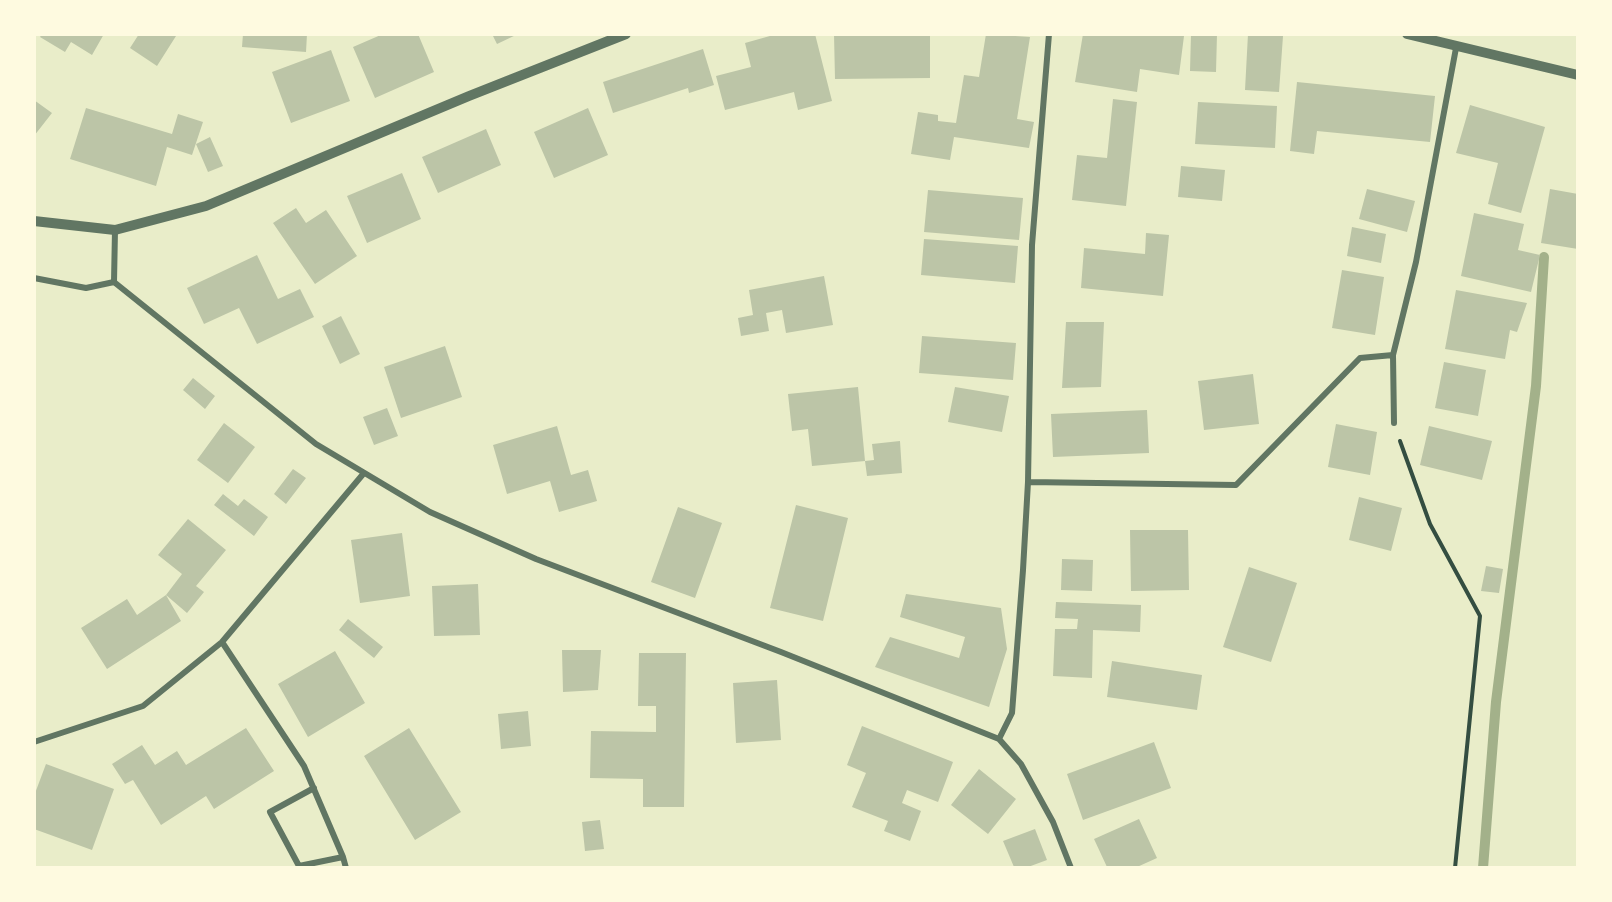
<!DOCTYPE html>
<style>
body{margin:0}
#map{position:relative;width:1612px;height:902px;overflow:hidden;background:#e9edc9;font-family:"Sofia Sans Condensed",sans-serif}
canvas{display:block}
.frame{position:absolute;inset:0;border:36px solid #fefae0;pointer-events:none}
</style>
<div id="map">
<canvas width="1612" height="902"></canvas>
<div class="frame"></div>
</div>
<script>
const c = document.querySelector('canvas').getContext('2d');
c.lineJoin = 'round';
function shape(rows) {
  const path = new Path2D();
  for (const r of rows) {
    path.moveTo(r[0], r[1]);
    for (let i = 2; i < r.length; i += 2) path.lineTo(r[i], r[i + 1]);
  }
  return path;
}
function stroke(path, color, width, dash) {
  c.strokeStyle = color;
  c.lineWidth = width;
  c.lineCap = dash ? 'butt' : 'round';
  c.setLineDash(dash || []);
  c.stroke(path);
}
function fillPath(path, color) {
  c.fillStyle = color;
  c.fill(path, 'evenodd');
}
const stream = shape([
 [1483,868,1496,702,1536,386,1544,257]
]);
const building = shape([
 [42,34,104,34,92,55,71,42,65,52,40,37],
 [139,34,174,34,176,36,157,66,130,48],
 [243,34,307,34,306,52,242,47],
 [383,34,418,34,434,72,375,98,353,47],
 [492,34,518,34,497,44],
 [777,34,815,34,832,101,798,110,794,92,725,110,716,76,751,67,745,43],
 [834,34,930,34,930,78,835,79],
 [986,34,1030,37,1017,119,1034,122,1029,148,954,137,950,160,911,154,918,112,938,115,938,121,956,123,964,75,979,77],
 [1083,34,1173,34,1184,36,1179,75,1140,69,1137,92,1075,82],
 [1191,34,1217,34,1216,72,1190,71],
 [1248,34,1283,36,1279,92,1245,90],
 [703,49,714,85,689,93,688,88,613,113,603,82],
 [331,50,350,101,291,123,272,72],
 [1297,82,1435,96,1430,142,1317,131,1314,154,1290,151],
 [1113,99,1137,102,1126,206,1072,200,1077,155,1107,158],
 [34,100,52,113,34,136],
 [1198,102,1277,106,1275,148,1195,144],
 [1470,105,1545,127,1521,213,1488,204,1498,163,1456,153],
 [86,108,172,134,178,114,203,122,192,155,167,147,156,186,70,159],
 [588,108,608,155,554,178,534,132],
 [486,129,501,165,438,193,422,157],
 [210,137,223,166,208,172,196,144],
 [1181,166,1225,170,1222,201,1178,197],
 [402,173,421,219,367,243,347,196],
 [1367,189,1415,201,1407,232,1359,219],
 [1550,189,1578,194,1578,249,1541,243],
 [928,190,1023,198,1019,240,924,232],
 [296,208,306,223,326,210,357,256,315,284,273,223],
 [1474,213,1524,224,1518,250,1540,255,1531,292,1461,276],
 [1352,227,1386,234,1381,263,1347,256],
 [1146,233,1169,235,1163,296,1081,288,1084,248,1145,254],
 [924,239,1018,246,1015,283,921,275],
 [257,255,278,299,300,289,314,317,257,344,239,308,204,324,187,288],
 [1342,270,1384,277,1375,335,1332,328],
 [824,276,833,325,786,333,782,310,766,313,769,331,741,336,738,318,753,315,749,290],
 [1456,290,1527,303,1517,332,1510,330,1505,359,1445,349],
 [341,316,360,354,340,364,322,326],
 [1066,322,1104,322,1101,387,1062,388],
 [922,336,1016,343,1013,380,919,373],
 [445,346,462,397,401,418,384,367],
 [1444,362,1486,370,1478,416,1435,408],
 [1253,374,1259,424,1204,430,1198,381],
 [193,378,215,396,205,409,183,390],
 [858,387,865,461,812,466,808,429,792,431,788,394],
 [955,387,1009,396,1002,432,948,422],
 [387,408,398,436,374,445,363,417],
 [1147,410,1149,453,1053,457,1051,414],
 [224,423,255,447,228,483,197,460],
 [1336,424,1377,432,1370,475,1328,467],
 [557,426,571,475,588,470,597,501,559,512,550,481,507,494,493,445],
 [1429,426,1492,441,1482,480,1420,465],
 [900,441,902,473,867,476,865,461,874,460,872,444],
 [293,469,306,478,286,504,274,494],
 [223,494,238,506,244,499,268,517,254,536,214,505],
 [1359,497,1402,508,1391,551,1349,540],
 [796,505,848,518,823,621,770,608],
 [678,507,722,523,695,598,651,582],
 [188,519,226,550,196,586,204,592,187,613,166,595,182,574,158,555],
 [1130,530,1188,530,1189,590,1131,591],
 [402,533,410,596,360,603,351,540],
 [1062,559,1093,560,1092,591,1061,590],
 [1486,566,1503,569,1499,593,1481,591],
 [1249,567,1297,583,1271,662,1223,647],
 [478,584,480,635,434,636,432,586],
 [906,594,1001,608,1007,649,989,707,875,667,890,637,959,658,965,637,900,617],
 [166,595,181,621,107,669,81,628,127,599,137,615],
 [1056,602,1141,605,1140,632,1093,630,1092,678,1053,676,1055,629,1077,629,1078,619,1055,618],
 [348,619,383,647,374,658,339,630],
 [562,650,601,650,598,690,563,692],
 [335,651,365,703,308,737,278,684],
 [639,653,686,653,684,807,643,807,643,779,590,778,591,731,656,732,656,706,638,706],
 [1112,661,1202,675,1197,710,1107,697],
 [777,680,781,740,736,743,733,683],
 [528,711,531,746,501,749,498,714],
 [862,726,953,762,938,802,907,790,902,803,921,811,910,841,884,831,888,821,852,807,866,773,847,765],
 [246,728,274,771,214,809,206,796,161,825,133,780,125,784,112,764,142,745,155,765,177,751,186,765],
 [409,728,461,812,415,840,364,756],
 [1154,742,1171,788,1083,820,1067,774],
 [46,764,114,789,92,850,34,829,34,796],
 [979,769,1016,799,988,834,951,805],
 [1139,819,1157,858,1137,867,1107,867,1094,839],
 [600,820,604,849,585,851,582,822],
 [1035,829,1047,860,1028,867,1014,867,1003,841]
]);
const path = shape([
 [1400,441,1430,524,1480,616,1455,868]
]);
const minor = shape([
 [115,230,114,282,316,444,430,512,536,559,781,652,999,739,1021,764,1053,822,1071,868],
 [34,278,86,288,114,282],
 [1393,355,1416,262,1456,48],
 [1028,482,1236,485,1360,358,1393,355,1394,423],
 [222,642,304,766,343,857,346,868],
 [999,739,1012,713,1023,570,1028,482,1032,245,1049,34],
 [34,742,143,706,222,642,364,473],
 [314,788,270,812,299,866,343,857]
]);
const tertiary = shape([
 [1407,34,1578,75],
 [34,221,115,230,206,206,469,96,626,34]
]);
stroke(stream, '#a3b18a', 10);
fillPath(building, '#bcc5a7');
stroke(path, '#344e41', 4);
stroke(minor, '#617663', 6);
stroke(tertiary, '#617663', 10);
</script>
